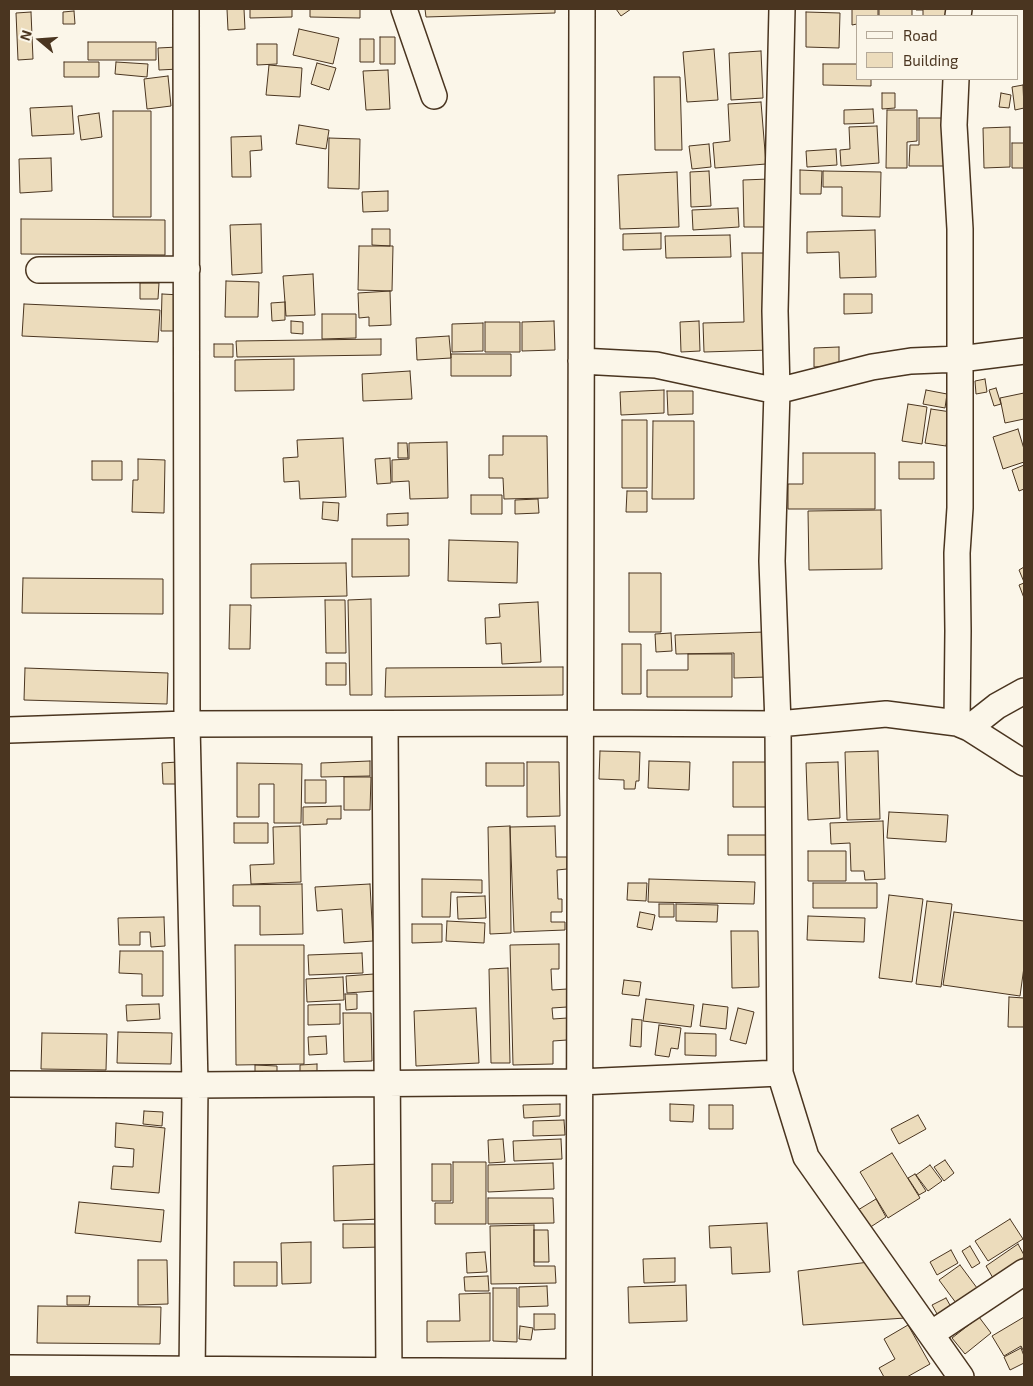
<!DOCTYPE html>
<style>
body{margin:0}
#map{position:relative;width:1033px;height:1386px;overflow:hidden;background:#fbf6e9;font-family:"Exo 2",sans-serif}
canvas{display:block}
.frame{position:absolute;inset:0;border:10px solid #4a3520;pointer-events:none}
.legend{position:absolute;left:856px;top:15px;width:162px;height:65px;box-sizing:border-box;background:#fbf6e9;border:1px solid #b4a999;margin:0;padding:6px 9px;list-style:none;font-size:15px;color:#4a3520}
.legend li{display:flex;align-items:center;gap:10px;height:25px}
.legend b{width:25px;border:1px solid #b4a999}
.north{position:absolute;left:15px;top:15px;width:50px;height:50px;-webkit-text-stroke:4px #fbf6e9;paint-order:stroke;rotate:288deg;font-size:14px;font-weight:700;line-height:20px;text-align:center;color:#4a3520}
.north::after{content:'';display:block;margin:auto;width:18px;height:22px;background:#4a3520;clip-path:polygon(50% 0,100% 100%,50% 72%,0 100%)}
</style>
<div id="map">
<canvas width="1033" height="1386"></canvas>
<div class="frame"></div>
<ul class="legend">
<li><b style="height:6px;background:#fbf6e9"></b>Road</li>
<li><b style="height:14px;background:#ecdcbc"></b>Building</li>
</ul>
<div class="north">N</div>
</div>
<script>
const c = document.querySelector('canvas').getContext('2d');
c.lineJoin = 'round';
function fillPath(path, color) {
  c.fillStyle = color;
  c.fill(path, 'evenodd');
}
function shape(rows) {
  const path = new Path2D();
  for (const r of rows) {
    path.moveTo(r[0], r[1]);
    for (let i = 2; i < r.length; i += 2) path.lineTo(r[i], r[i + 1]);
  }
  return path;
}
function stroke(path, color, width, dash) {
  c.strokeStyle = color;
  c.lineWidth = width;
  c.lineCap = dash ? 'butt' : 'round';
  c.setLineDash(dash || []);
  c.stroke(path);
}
const building = shape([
 [227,9,244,9,245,29,228,30,227,9],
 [250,9,292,9,292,17,250,18,250,9],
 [310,9,360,9,360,18,310,17,310,9],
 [425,9,555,9,555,13,426,17,425,9],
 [616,9,631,9,621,16,616,9],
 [852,9,878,9,878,16,857,16,857,24,852,25,852,9],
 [879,9,912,9,912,16,879,16,879,9],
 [916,9,949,9,949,16,923,16,923,10,916,10,916,9],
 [74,11,75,24,63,24,63,12,74,11],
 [31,12,33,59,18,60,16,13,31,12],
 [806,12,840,13,839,48,806,47,806,12],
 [299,29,339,38,333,64,293,55,299,29],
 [380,37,395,37,395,64,380,64,380,37],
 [360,39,374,39,374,62,360,62,360,39],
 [88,42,156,42,156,60,88,60,88,42],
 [257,44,277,44,277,64,257,65,257,44],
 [178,47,179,69,159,70,158,48,178,47],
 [714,49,718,100,687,102,683,52,714,49],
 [761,51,763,98,731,100,729,53,761,51],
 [64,62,99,62,99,77,64,77,64,62],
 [116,62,148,64,147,77,115,74,116,62],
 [317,63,336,68,329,90,311,84,317,63],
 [823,64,857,64,857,79,871,79,871,86,823,85,823,64],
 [269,65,302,68,300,97,266,95,269,65],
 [388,70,390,109,366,110,363,71,388,70],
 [168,76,171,106,147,109,144,79,168,76],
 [654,77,680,77,682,150,655,150,654,77],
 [1023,85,1024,108,1015,110,1012,87,1023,85],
 [882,93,895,93,895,108,882,109,882,93],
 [1001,93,1011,95,1009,108,999,107,1001,93],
 [761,102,766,164,715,168,713,143,730,141,728,104,761,102],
 [72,106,74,134,32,136,30,108,72,106],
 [873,109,874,123,844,124,844,110,873,109],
 [887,110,917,110,917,141,907,142,907,168,886,168,887,110],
 [113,111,151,111,151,217,113,217,113,111],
 [99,113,102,137,81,140,78,116,99,113],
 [919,118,949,118,949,166,909,166,910,145,919,145,919,118],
 [299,125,329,130,326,149,296,144,299,125],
 [877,126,879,163,841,166,840,150,850,149,849,127,877,126],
 [1010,127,1010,167,984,168,983,128,1010,127],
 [261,136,262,150,250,151,251,177,232,177,231,137,261,136],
 [329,138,360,139,359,189,328,188,329,138],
 [1012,143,1024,143,1024,168,1012,168,1012,143],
 [709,144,711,167,692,169,689,146,709,144],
 [836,149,837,165,807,167,806,151,836,149],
 [51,158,52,191,20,193,19,159,51,158],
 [800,170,822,171,821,194,800,194,800,170],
 [709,171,711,206,691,207,690,172,709,171],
 [823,171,881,172,880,217,842,216,842,187,823,187,823,171],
 [677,172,679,227,620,229,618,175,677,172],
 [769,179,770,227,744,227,743,180,769,179],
 [388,191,388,211,363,212,362,192,388,191],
 [738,208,739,227,693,230,692,210,738,208],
 [21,219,165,220,165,255,21,254,21,219],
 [261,224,262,273,232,275,230,225,261,224],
 [372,229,390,229,390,246,372,245,372,229],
 [875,230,876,277,840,278,839,252,807,253,807,232,875,230],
 [661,233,661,249,623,250,623,234,661,233],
 [730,235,731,257,666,258,665,236,730,235],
 [359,246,393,246,392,291,358,290,359,246],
 [742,253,767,253,770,350,704,352,703,323,744,322,742,253],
 [313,274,315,315,286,316,283,276,313,274],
 [226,281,259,282,258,317,225,317,226,281],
 [140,283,159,283,158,299,140,299,140,283],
 [390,291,391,325,369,326,369,317,359,318,358,293,390,291],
 [162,294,181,295,180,331,161,331,162,294],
 [844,294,872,294,872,313,844,314,844,294],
 [285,302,285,320,272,321,271,303,285,302],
 [24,304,160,310,158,342,22,336,24,304],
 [322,314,356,314,356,338,322,339,322,314],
 [291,321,303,322,303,334,291,333,291,321],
 [554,321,555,350,522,351,522,322,554,321],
 [699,321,700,351,681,352,680,322,699,321],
 [485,322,520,322,520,352,485,352,485,322],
 [483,323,483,351,452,352,452,324,483,323],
 [449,336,451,358,417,360,416,338,449,336],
 [381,339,381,355,237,357,236,341,381,339],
 [214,344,233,344,233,357,214,357,214,344],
 [839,347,839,366,814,367,814,348,839,347],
 [451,354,511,354,511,376,451,376,451,354],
 [294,359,294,390,235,391,235,360,294,359],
 [410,371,412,399,363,401,362,374,410,371],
 [985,379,987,392,976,394,975,381,985,379],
 [996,388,1001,404,994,406,989,390,996,388],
 [664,390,664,413,621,415,620,392,664,390],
 [926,390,947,394,945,408,923,404,926,390],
 [667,391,693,391,693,414,668,415,667,391],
 [1024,393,1024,419,1005,423,1000,398,1024,393],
 [908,404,927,407,922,444,902,441,908,404],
 [931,409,951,412,946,446,925,443,931,409],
 [622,420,647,420,647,488,622,488,622,420],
 [653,421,694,421,694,499,652,499,653,421],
 [1018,429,1024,449,1024,462,1003,469,993,437,1018,429],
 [503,436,547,436,548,498,504,499,503,478,489,478,489,455,503,455,503,436],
 [343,438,346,497,300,499,299,481,284,482,283,458,298,457,297,440,343,438],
 [447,442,448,498,410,499,409,481,392,482,392,460,409,459,409,443,447,442],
 [398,443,407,443,408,458,398,458,398,443],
 [803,453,875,453,875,509,788,509,788,484,803,484,803,453],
 [390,458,391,483,377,484,375,459,390,458],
 [138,459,165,460,164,513,132,512,133,480,138,480,138,459],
 [92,461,122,461,122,480,92,480,92,461],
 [899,462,934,462,934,479,899,479,899,462],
 [1024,465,1024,489,1019,491,1012,470,1024,465],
 [627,491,647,491,647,512,626,512,627,491],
 [471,495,502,495,502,514,471,514,471,495],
 [538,499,539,513,515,514,515,500,538,499],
 [323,502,339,503,338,521,322,519,323,502],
 [881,510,882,569,809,570,808,511,881,510],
 [408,513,408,525,387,526,387,514,408,513],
 [352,539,409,539,409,576,352,577,352,539],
 [449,540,518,542,517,583,448,581,449,540],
 [346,563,347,596,251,598,251,564,346,563],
 [1024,567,1024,582,1019,570,1024,567],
 [629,573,661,573,661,632,629,632,629,573],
 [23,578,163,579,163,614,22,613,23,578],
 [1024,583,1024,598,1019,585,1024,583],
 [371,599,372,695,350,695,348,600,371,599],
 [325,600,345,600,346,653,326,653,325,600],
 [538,602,541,662,502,664,501,643,486,644,485,618,500,617,499,604,538,602],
 [230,605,251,605,250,649,229,649,230,605],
 [765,632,766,677,734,678,734,653,676,654,675,635,765,632],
 [671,633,672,651,656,652,655,634,671,633],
 [622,644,641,644,641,694,622,694,622,644],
 [688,654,732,654,732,697,647,697,647,670,688,670,688,654],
 [326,663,346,663,346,685,326,685,326,663],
 [563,667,563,695,385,697,386,668,563,667],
 [25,668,168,673,167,704,24,700,25,668],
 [600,751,640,752,639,781,636,781,635,789,624,789,624,780,599,779,600,751],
 [878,751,880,819,847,820,845,752,878,751],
 [370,761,370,776,321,777,321,763,370,761],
 [649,761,690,762,689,790,648,788,649,761],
 [178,762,179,784,163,784,162,763,178,762],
 [527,762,559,762,560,816,527,817,527,762],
 [733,762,768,762,768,807,733,807,733,762],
 [838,762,840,818,808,820,806,763,838,762],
 [237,763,302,764,301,823,274,823,274,784,259,784,259,817,237,817,237,763],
 [486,763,524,763,524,786,486,786,486,763],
 [344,777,371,777,370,810,344,810,344,777],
 [305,780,326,780,326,803,305,803,305,780],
 [341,806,341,819,327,819,327,824,303,825,303,807,341,806],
 [889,812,948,815,946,842,887,838,889,812],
 [883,821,885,879,865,880,864,871,851,871,850,843,831,844,830,823,883,821],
 [234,823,268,823,268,843,234,843,234,823],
 [300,826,301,882,251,884,250,865,274,864,273,827,300,826],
 [510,826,511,933,490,934,488,827,510,826],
 [555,826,556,857,567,857,567,869,557,870,558,899,562,899,562,912,551,912,551,922,565,922,565,930,514,932,510,827,555,826],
 [728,835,768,835,768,855,728,855,728,835],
 [808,851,846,851,846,881,808,881,808,851],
 [422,879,482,880,482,893,451,892,450,917,422,917,422,879],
 [649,879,755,882,754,904,648,902,649,879],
 [628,883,647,883,646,901,627,900,628,883],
 [813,883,877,883,877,908,813,908,813,883],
 [302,884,303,934,260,935,260,906,233,906,233,885,302,884],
 [370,884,373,941,344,943,342,909,317,911,315,887,370,884],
 [889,895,923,899,912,982,879,978,889,895],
 [485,896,486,918,458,919,457,897,485,896],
 [927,901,952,904,941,987,916,984,927,901],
 [659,904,674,904,674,917,659,917,659,904],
 [676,904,718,905,717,922,676,921,676,904],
 [640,912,655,915,652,930,637,927,640,912],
 [954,912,1024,921,1024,967,1020,996,943,985,954,912],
 [808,916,865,918,864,942,807,940,808,916],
 [164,917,165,946,151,947,150,932,140,932,140,945,119,945,118,918,164,917],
 [447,921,485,923,484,943,446,941,447,921],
 [412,924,442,924,442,942,412,943,412,924],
 [731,931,758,931,759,987,732,988,731,931],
 [559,944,559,969,551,969,552,990,567,989,567,1007,552,1008,553,1019,567,1018,567,1040,553,1041,553,1064,513,1065,510,945,559,944],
 [235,945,304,945,304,1064,236,1065,235,945],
 [120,951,163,951,163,996,142,996,142,974,119,973,120,951],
 [362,953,363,973,309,975,308,955,362,953],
 [508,968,510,1063,491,1063,489,969,508,968],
 [374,974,375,991,347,993,346,976,374,974],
 [343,977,344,1000,307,1002,306,979,343,977],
 [624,980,641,982,639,996,622,994,624,980],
 [345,994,357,994,357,1009,346,1010,345,994],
 [1009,997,1024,998,1024,1027,1008,1027,1009,997],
 [646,999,694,1005,691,1027,643,1021,646,999],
 [159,1004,160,1019,127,1021,126,1005,159,1004],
 [340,1004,340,1024,308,1025,308,1005,340,1004],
 [703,1004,728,1007,726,1029,700,1026,703,1004],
 [476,1008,479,1063,416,1066,414,1011,476,1008],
 [738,1008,754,1012,746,1044,730,1040,738,1008],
 [343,1013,371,1013,372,1061,344,1062,343,1013],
 [632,1019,642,1020,641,1047,630,1046,632,1019],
 [659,1025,681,1028,678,1049,671,1048,669,1057,655,1055,659,1025],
 [118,1032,172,1033,171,1064,117,1063,118,1032],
 [42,1033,107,1034,106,1070,41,1069,42,1033],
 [685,1033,716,1034,716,1056,685,1055,685,1033],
 [326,1036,327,1054,309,1055,308,1037,326,1036],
 [317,1064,317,1076,300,1077,300,1065,317,1064],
 [255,1065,277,1066,277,1079,255,1078,255,1065],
 [560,1104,560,1116,524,1118,523,1105,560,1104],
 [670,1104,694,1105,693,1122,670,1121,670,1104],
 [709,1105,733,1105,733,1129,709,1129,709,1105],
 [144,1111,163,1112,162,1126,143,1124,144,1111],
 [918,1115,926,1129,899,1144,891,1129,918,1115],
 [564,1120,565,1135,533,1136,533,1121,564,1120],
 [116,1123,165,1128,159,1193,111,1189,113,1166,133,1167,134,1149,115,1147,116,1123],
 [503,1139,505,1162,489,1163,488,1140,503,1139],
 [561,1139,562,1159,514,1161,513,1141,561,1139],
 [892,1153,920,1198,888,1218,860,1172,892,1153],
 [945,1160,954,1173,944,1181,934,1167,945,1160],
 [453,1162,486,1162,486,1224,435,1224,435,1203,453,1203,453,1162],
 [553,1163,554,1189,488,1192,488,1165,553,1163],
 [379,1164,380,1219,334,1221,333,1166,379,1164],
 [432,1164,451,1164,451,1201,432,1201,432,1164],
 [930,1165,942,1181,928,1191,916,1175,930,1165],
 [915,1174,926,1191,919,1195,908,1178,915,1174],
 [488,1198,553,1198,554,1223,488,1224,488,1198],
 [876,1199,886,1217,869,1228,858,1210,876,1199],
 [79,1202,164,1210,161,1242,75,1233,79,1202],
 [1010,1219,1023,1239,988,1261,975,1241,1010,1219],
 [767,1223,770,1272,732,1274,731,1247,710,1248,709,1226,767,1223],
 [343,1224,381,1224,381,1247,343,1248,343,1224],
 [534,1225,534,1266,555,1266,556,1283,491,1284,490,1226,534,1225],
 [534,1230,548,1230,549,1262,534,1262,534,1230],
 [311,1242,311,1283,282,1284,281,1243,311,1242],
 [1018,1244,1024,1255,1024,1257,993,1278,986,1266,1018,1244],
 [970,1246,980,1263,972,1268,962,1251,970,1246],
 [951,1250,958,1263,937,1275,930,1262,951,1250],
 [485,1252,487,1272,467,1273,466,1253,485,1252],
 [675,1258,675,1282,644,1283,643,1259,675,1258],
 [138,1260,167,1260,168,1304,138,1305,138,1260],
 [234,1262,277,1262,277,1286,234,1286,234,1262],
 [869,1262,905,1318,803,1325,798,1271,869,1262],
 [960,1265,980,1292,959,1307,939,1280,960,1265],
 [488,1276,489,1291,465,1291,464,1277,488,1276],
 [686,1285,687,1321,629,1323,628,1287,686,1285],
 [547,1286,548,1306,519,1307,519,1287,547,1286],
 [493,1288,517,1288,517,1342,493,1341,493,1288],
 [490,1293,490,1341,427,1342,427,1321,460,1321,459,1294,490,1293],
 [67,1296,90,1296,89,1305,67,1305,67,1296],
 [946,1298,955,1314,941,1321,932,1305,946,1298],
 [38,1306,161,1307,160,1344,37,1343,38,1306],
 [534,1314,555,1314,555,1329,534,1330,534,1314],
 [979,1317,991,1333,965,1354,952,1338,979,1317],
 [1024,1317,1024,1352,1021,1346,1004,1356,992,1336,1024,1317],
 [908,1325,930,1364,907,1377,884,1377,879,1368,895,1359,884,1339,908,1325],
 [520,1326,533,1328,531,1340,519,1339,520,1326],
 [1021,1348,1024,1356,1024,1363,1010,1370,1004,1357,1021,1348]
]);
const minor = shape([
 [186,9,187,724,195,1085,192,1377],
 [404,9,434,96],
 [782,9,775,311,777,391,772,561,778,724,780,1073,806,1157,961,1377],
 [958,16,959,9],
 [39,270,187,269],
 [581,361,656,365,777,391,872,367,911,361,960,359,960,229,954,125,956,79],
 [957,723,958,631,957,553,960,508,960,359,1024,351],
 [385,724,389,1377],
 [969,728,997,706,1024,691],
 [9,730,187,724,580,723,778,724,886,714,957,723,969,728,1024,763],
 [9,1084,195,1085,579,1082,780,1073],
 [931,1334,1024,1272],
 [9,1368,579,1372],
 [579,1377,582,9]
]);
fillPath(building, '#ecdcbc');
stroke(building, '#4a3520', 1);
stroke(minor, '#4a3520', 28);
stroke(minor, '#fbf6e9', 25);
</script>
